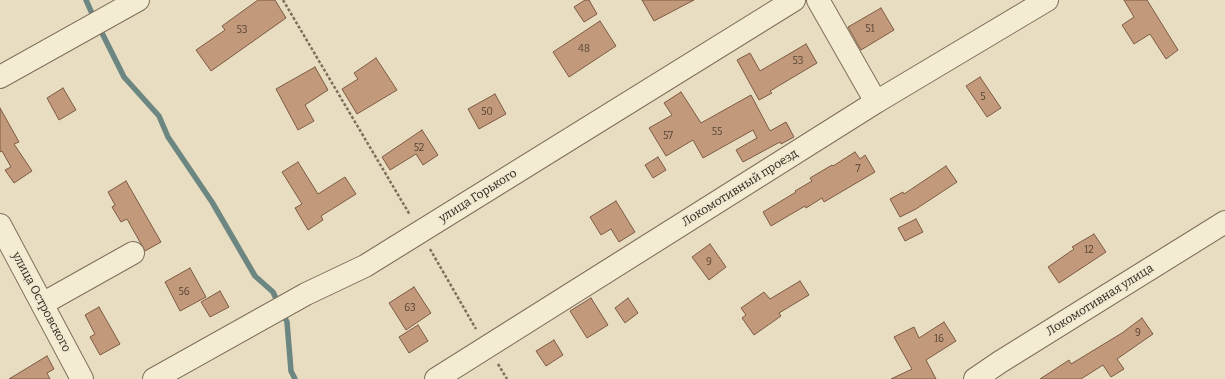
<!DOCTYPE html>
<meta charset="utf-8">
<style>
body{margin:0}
canvas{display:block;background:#e8ddc1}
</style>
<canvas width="1225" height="379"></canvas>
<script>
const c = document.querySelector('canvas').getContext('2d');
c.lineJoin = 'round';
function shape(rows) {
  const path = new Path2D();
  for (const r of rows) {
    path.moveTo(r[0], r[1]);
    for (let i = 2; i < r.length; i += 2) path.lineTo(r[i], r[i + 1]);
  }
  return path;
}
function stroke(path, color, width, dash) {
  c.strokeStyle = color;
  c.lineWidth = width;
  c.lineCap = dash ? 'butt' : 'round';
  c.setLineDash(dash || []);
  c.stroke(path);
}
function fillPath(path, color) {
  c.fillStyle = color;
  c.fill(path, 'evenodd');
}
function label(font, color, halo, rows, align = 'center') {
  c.font = font + ' Bitter,serif';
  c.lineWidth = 4;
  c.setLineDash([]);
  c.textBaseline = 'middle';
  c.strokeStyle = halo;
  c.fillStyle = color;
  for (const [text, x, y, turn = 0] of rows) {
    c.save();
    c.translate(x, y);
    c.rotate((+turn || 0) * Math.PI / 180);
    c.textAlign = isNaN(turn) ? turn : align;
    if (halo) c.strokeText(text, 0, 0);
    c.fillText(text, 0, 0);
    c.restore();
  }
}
const stream = shape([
 [86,0,95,20],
 [99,27,124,77,159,116,168,137,212,202,255,276,273,292,279,305],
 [283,313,287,322,291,371,295,379]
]);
const building = shape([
 [258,0,275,0,286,18,211,71,196,50,225,30,222,26,258,0],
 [585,0,589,0,597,14,584,22,574,7,585,0],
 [642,0,694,0,654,21,642,0],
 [1124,0,1147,0,1178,50,1166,59,1150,34,1134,44,1122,25,1134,17,1124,0],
 [881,8,894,30,861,50,848,27,881,8],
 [600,21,616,46,569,77,553,52,600,21],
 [806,44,817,63,770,91,772,93,759,100,737,60,750,53,760,71,806,44],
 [376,58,397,90,357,114,342,89,358,79,354,73,376,58],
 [315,67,328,90,305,105,314,121,298,130,276,89,315,67],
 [980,77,1001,108,987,117,966,86,980,77],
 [63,88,76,110,59,120,47,98,63,88],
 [681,92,701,123,751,95,770,131,786,122,794,137,781,144,780,142,743,162,736,150,757,138,753,130,703,158,693,140,666,156,649,128,672,115,664,103,681,92],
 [495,94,506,114,479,129,468,109,495,94],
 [0,108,19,142,14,144,32,171,14,183,5,170,11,167,2,151,0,152,0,108],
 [422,130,438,155,423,165,416,154,390,170,382,157,422,130],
 [855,152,860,159,865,155,875,172,824,202,822,198,806,208,805,206,771,226,763,212,796,192,795,191,812,181,810,178,832,165,833,166,855,152],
 [658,157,666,170,653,178,645,165,658,157],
 [298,162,318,194,345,177,356,194,321,216,323,220,308,230,295,208,302,204,282,172,298,162],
 [946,166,957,182,916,209,900,217,890,199,903,192,904,194,946,166],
 [126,181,161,242,145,251,127,219,121,222,112,207,115,205,108,192,126,181],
 [616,201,635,232,619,242,611,229,601,235,590,217,616,201],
 [916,219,923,232,905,241,898,228,916,219],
 [1094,234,1106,252,1059,283,1048,267,1074,249,1072,247,1094,234],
 [710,244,726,267,709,280,692,257,710,244],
 [190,268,206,297,180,311,165,282,190,268],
 [800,281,809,295,779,313,781,316,754,335,742,318,746,315,741,308,764,292,770,299,800,281],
 [414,287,431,313,406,330,389,303,414,287],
 [220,291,229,307,210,317,201,302,220,291],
 [591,298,608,325,587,338,570,311,591,298],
 [628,298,638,313,625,323,615,308,628,298],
 [99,307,120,344,100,355,90,337,95,334,85,315,99,307],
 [1142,318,1153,334,1117,359,1124,369,1111,377,1103,365,1081,379,1040,379,1069,360,1071,364,1122,333,1142,318],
 [944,322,956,341,926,360,936,379,891,379,912,369,894,337,914,327,919,338,944,322],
 [418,325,428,341,409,353,399,337,418,325],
 [554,340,563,355,546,366,536,351,554,340],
 [47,356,54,369,47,373,50,379,9,379,47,356]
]);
const path = shape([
 [283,0,410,215],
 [430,249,476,329],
 [498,364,507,379]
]);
const minor = shape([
 [818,0,876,102],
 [0,77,138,0],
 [0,225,82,379],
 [42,304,133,253],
 [154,379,306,294,365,266,794,0],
 [436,379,876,102,1047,0],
 [975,379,1000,362,1225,222]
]);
const numberNames = [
 ["51",870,29],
 ["53",242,30],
 ["48",584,49],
 ["53",798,61],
 ["5",983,97],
 ["50",487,112],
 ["55",717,132],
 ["57",668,136],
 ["52",419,148],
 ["7",858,169],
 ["12",1089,250],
 ["9",709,262],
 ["56",184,292],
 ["63",410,308],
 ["9",1138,333],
 ["16",939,339]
];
const streetNames = [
 ["Локомотивный проезд",740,188,-32],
 ["улица Горького",478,196,-32],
 ["Локомотивная улица",1100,300,-32],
 ["улица Островского",41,302,62]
];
stroke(stream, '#6c8781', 5.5);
fillPath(building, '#c29a7b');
stroke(building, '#7c5b44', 1);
stroke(minor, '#7f6f5b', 24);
stroke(path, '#7f6f5b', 2.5, [3, 2]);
stroke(minor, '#f4ebd3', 22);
label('10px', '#554434', null, numberNames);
label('12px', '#31271d', '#f0e8d0', streetNames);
</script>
